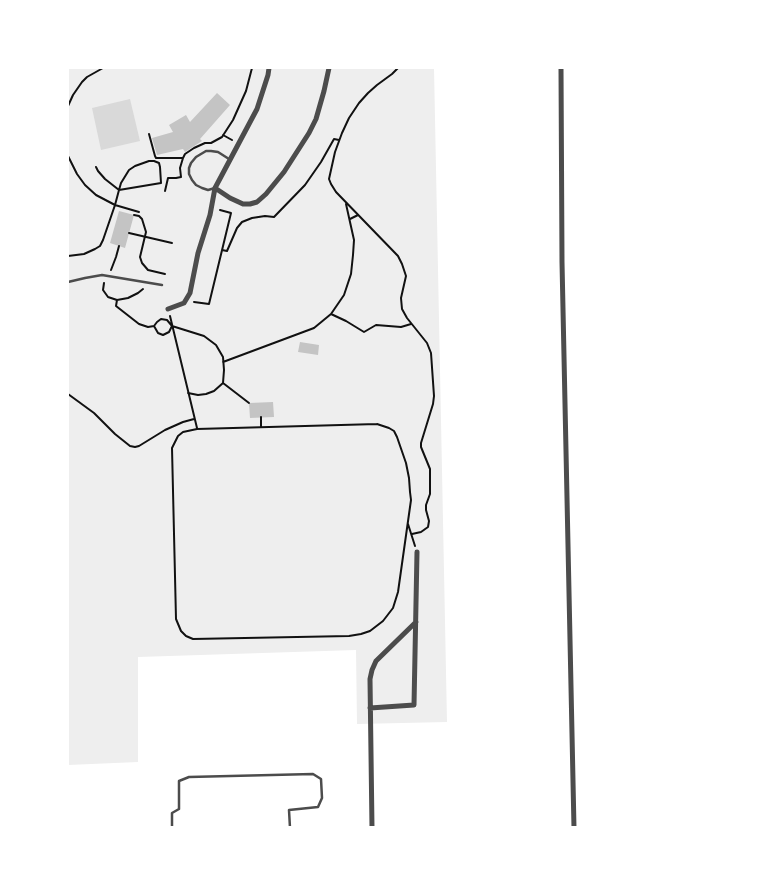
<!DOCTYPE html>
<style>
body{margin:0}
#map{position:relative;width:769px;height:895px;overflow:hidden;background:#fff;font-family:Raleway,sans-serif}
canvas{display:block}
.frame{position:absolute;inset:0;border:69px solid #fff;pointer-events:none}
</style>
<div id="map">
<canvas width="769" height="895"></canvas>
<div class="frame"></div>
</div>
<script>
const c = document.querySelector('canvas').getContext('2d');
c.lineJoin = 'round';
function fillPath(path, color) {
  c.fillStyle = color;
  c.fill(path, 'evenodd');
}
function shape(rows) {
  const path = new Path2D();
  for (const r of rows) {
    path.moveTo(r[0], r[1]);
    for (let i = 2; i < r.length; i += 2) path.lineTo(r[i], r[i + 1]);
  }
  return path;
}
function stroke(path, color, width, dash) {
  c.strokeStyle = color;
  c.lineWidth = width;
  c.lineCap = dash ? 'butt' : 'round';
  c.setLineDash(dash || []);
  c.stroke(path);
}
const green = shape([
 [68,68,434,68,447,722,357,724,356,650,138,657,138,762,68,765]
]);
const water = shape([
 [130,99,140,141,101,150,92,108]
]);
const building = shape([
 [217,93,230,105,200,139,202,141,185,152,183,149,157,155,152,138,173,132,169,125,186,115,190,122],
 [119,211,134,215,125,248,110,243],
 [300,342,319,345,318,355,298,352],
 [273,402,274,417,250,418,249,403]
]);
const path = shape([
 [398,68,392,74,377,85,368,93,359,103,349,118,342,133,335,152,329,179,331,184,336,192,398,256,402,264,406,276,401,298,402,309,407,318,427,343,431,353,434,396,433,404,421,443,421,447,430,469,430,494,426,505,426,510,429,521,428,527,421,532,412,534],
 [68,106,73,95,82,82,87,77,103,68],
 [149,134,155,156,156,158,183,158,185,154,194,148,205,143,210,143],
 [223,135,232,140],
 [211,143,222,137,233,120,246,91,252,68],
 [68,156,77,174,85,185,96,195,115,205,119,190,121,183,129,170,135,166,149,161,154,161,159,163,160,167,161,183,119,190,105,179,98,171,96,167],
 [165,191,168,178,176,178,181,177,180,168,183,158],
 [134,215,139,216,142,219,146,232,140,257,142,263,148,270,165,274],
 [350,219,358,215],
 [129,233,172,243],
 [222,250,227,251,237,228,242,222,252,218,265,216,274,217,305,185,321,162,334,139,339,140],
 [68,256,84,254,95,249,100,246,103,240,115,205,139,212],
 [111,270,116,257,119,246],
 [104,283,103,290,108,297,117,300,128,298,138,293,143,289],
 [117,300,116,306,139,324,148,327,154,326,157,322,161,319,167,320,172,326,169,332,163,335,158,333,154,326],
 [194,302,209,304,231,213,220,210],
 [331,314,346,321,364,332,376,325,401,327,411,324],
 [170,316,197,428],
 [172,326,204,336,216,345,223,357,224,370,223,383,214,391,206,394,198,395,188,393],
 [223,362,314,328,331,314,344,295,351,274,353,255,354,240,346,204],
 [223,383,249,403],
 [68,394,94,413,115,434,130,446,135,447,139,446,165,430,183,422,194,419],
 [377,424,389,428,394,431,397,437,406,463,409,478,410,492,411,500,398,592,393,608,383,621,370,631,361,634,349,636,193,639,186,636,181,631,176,619,172,448,178,436,183,432,197,429,377,424],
 [261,427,261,417],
 [408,524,415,546]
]);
const service = shape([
 [215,188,208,190,202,188,196,185,192,180,189,174,189,168,191,163,196,157,206,151,211,151,218,152,229,159],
 [68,282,85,278,102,275,162,285],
 [172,828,172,813,179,809,179,781,189,777,313,774,321,779,322,798,318,807,289,810,290,828]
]);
const minor = shape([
 [561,68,562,262,574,828],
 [215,188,230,198,243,204,250,204,257,202,266,194,284,172,309,133,316,119,324,91,329,68],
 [168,309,184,303,190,293,198,253,210,215,215,188,257,109,268,75,269,68],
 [370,708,414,705,417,552],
 [372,828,370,679,372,670,376,661,416,622]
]);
fillPath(green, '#eee');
fillPath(water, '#d9d9d9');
fillPath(building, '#c4c4c4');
stroke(path, '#111', 2);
stroke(service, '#4c4c4c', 2.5);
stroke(minor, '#4c4c4c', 5);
</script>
